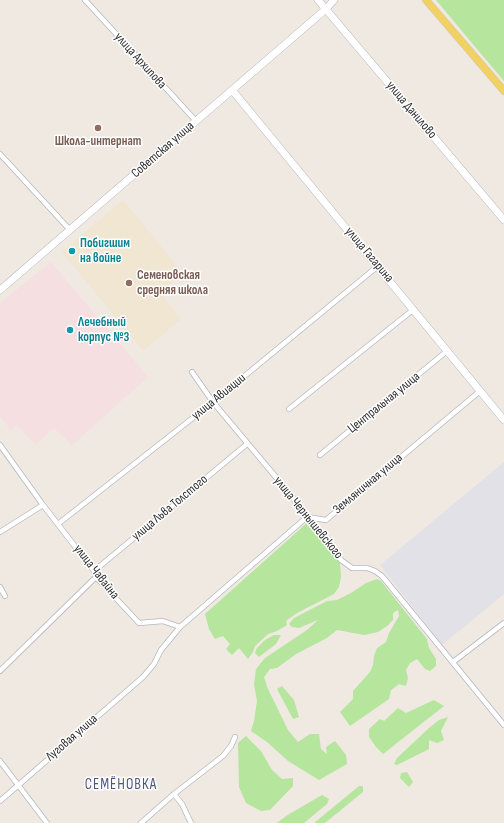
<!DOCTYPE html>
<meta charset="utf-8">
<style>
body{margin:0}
canvas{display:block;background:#efe9e1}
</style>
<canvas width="504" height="823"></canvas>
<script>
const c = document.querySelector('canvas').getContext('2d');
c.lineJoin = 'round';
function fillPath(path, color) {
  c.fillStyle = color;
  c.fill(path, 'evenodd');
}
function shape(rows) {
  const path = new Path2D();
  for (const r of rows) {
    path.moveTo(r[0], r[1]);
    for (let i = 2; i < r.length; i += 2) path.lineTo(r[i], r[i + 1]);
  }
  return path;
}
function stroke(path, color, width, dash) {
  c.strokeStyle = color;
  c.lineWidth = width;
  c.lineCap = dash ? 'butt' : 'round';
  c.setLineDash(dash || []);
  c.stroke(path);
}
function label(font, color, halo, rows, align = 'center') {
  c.font = font + ' "Sofia Sans Condensed",sans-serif';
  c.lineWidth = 3;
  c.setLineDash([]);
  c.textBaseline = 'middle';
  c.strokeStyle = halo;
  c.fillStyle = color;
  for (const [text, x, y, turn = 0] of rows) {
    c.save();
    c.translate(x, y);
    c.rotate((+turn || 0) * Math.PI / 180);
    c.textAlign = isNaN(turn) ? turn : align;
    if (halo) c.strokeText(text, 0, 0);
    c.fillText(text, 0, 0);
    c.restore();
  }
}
const industrial = shape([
 [504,462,504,594,442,645,380,565]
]);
const education = shape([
 [123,200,182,272,160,293,181,319,143,351,62,252]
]);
const medical = shape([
 [51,262,148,377,72,445,54,428,36,445,17,425,11,430,0,417,0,303]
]);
const green = shape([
 [436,0,504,0,504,81,471,42],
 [308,522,340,563,341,577,339,587,334,594,297,613,286,621,287,625,277,631,268,634,255,646,253,652,248,659,239,648,232,655,226,649,230,644,223,636,215,639,209,629,205,614],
 [377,579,381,581,427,639,429,648,436,659,436,666,430,671,425,669,417,659,410,663,406,670,408,678,406,686,399,684,391,690,389,699,350,726,340,712,353,699,353,691,370,672,373,665,374,656,377,648,386,642,389,633,399,616,398,610,393,613,393,620,387,626,378,632,364,635,337,630,327,638,296,654,277,668,270,669,264,677,268,689,288,730,298,742,310,734,319,734,321,749,327,754,326,747,335,741,346,755,347,764,319,780,288,761,267,742,251,731,254,721,257,701,254,684,256,669,265,658,307,630,318,620,299,628,292,627,289,624,294,618,327,601,337,600,351,593,366,583],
 [274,635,281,635,276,644,259,657,255,653,257,648,265,640],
 [282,686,294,700,299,717,293,719,277,689],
 [434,700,444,706,383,754,376,747,369,737,369,729,380,719,384,721,398,708,406,713],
 [448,717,441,731,444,740,437,743,429,740,429,749,397,765,394,764,397,758,429,728,439,720],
 [246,736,261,751,272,770,282,779,293,778,293,786,270,810,261,811,246,803,239,787,238,743],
 [407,772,413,782,409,787,400,778,401,773],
 [359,786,363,786,363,792,325,823,314,823],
 [322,795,329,799,327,804,304,823,277,823,286,816]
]);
const street = shape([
 [85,0,196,121],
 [0,154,70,230],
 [192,372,213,402,285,488,341,560,352,568,367,568,375,571,382,576,504,725],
 [289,409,414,309],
 [0,445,43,505,94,571,96,577,139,623,163,621,180,627],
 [320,455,447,351],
 [58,524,213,402,378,266],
 [0,532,43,505],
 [94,571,247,444],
 [0,587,5,596],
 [453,662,504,623],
 [0,671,96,577],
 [0,761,47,823],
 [174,794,182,804,191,823],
 [0,801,143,677,154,664,161,650,180,627,307,517,326,520,480,391],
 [141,823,174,794,223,756,231,746,235,737]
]);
const secondary = shape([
 [318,0,504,220],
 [232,90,504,420],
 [0,290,326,9,334,0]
]);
const primary = shape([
 [426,0,504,91]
]);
const markers = [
 [98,128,4,"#8d6e63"],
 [72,251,4,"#0f9aa8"],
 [129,283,4,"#8d6e63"],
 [70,330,4,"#0f9aa8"]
];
const streetNames = [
 ["улица Архипова",140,61,48],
 ["улица Данилово",411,110,50],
 ["Советская улица",163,150,-41],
 ["улица Гагарина",369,255,50],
 ["улица Авиации",219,397,-39],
 ["Центральная улица",384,403,-39],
 ["Земляничная улица",368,484,-40],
 ["улица Льва Толстого",170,508,-40],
 ["улица Чернышевского",308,518,51],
 ["улица Чавайна",96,572,52],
 ["Луговая улица",72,738,-41]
];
const educationNames = [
 ["Школа-интернат",98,142],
 ["Семеновская",137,276,"left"],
 ["средняя школа",137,291,"left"]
];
const cultureNames = [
 ["Побигшим",80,244],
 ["на войне",80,259],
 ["Лечебный",78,323],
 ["корпус №3",78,338]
];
const quarterNames = [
 ["СЕМЁНОВКА",121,785]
];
fillPath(industrial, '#e3e1e8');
fillPath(education, '#f0e6d1');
fillPath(medical, '#f5dfe0');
fillPath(green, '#b6e59e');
stroke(street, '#b4b7c1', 6);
stroke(secondary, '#b4b7c1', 8);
stroke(primary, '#c9c9c9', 8);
stroke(street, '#fff', 4.5);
stroke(secondary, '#fff', 7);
stroke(primary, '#f2d163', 7);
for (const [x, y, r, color] of markers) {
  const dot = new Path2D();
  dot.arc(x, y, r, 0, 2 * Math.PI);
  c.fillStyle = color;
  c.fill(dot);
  stroke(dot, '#fff', 1.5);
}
label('13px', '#2e2e2e', '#fff', streetNames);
label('bold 13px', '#785e54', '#fff', educationNames);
label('bold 13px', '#0d838f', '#fff', cultureNames, 'left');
c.letterSpacing = '1px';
label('15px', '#4d5680', '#fff', quarterNames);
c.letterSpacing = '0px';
</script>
